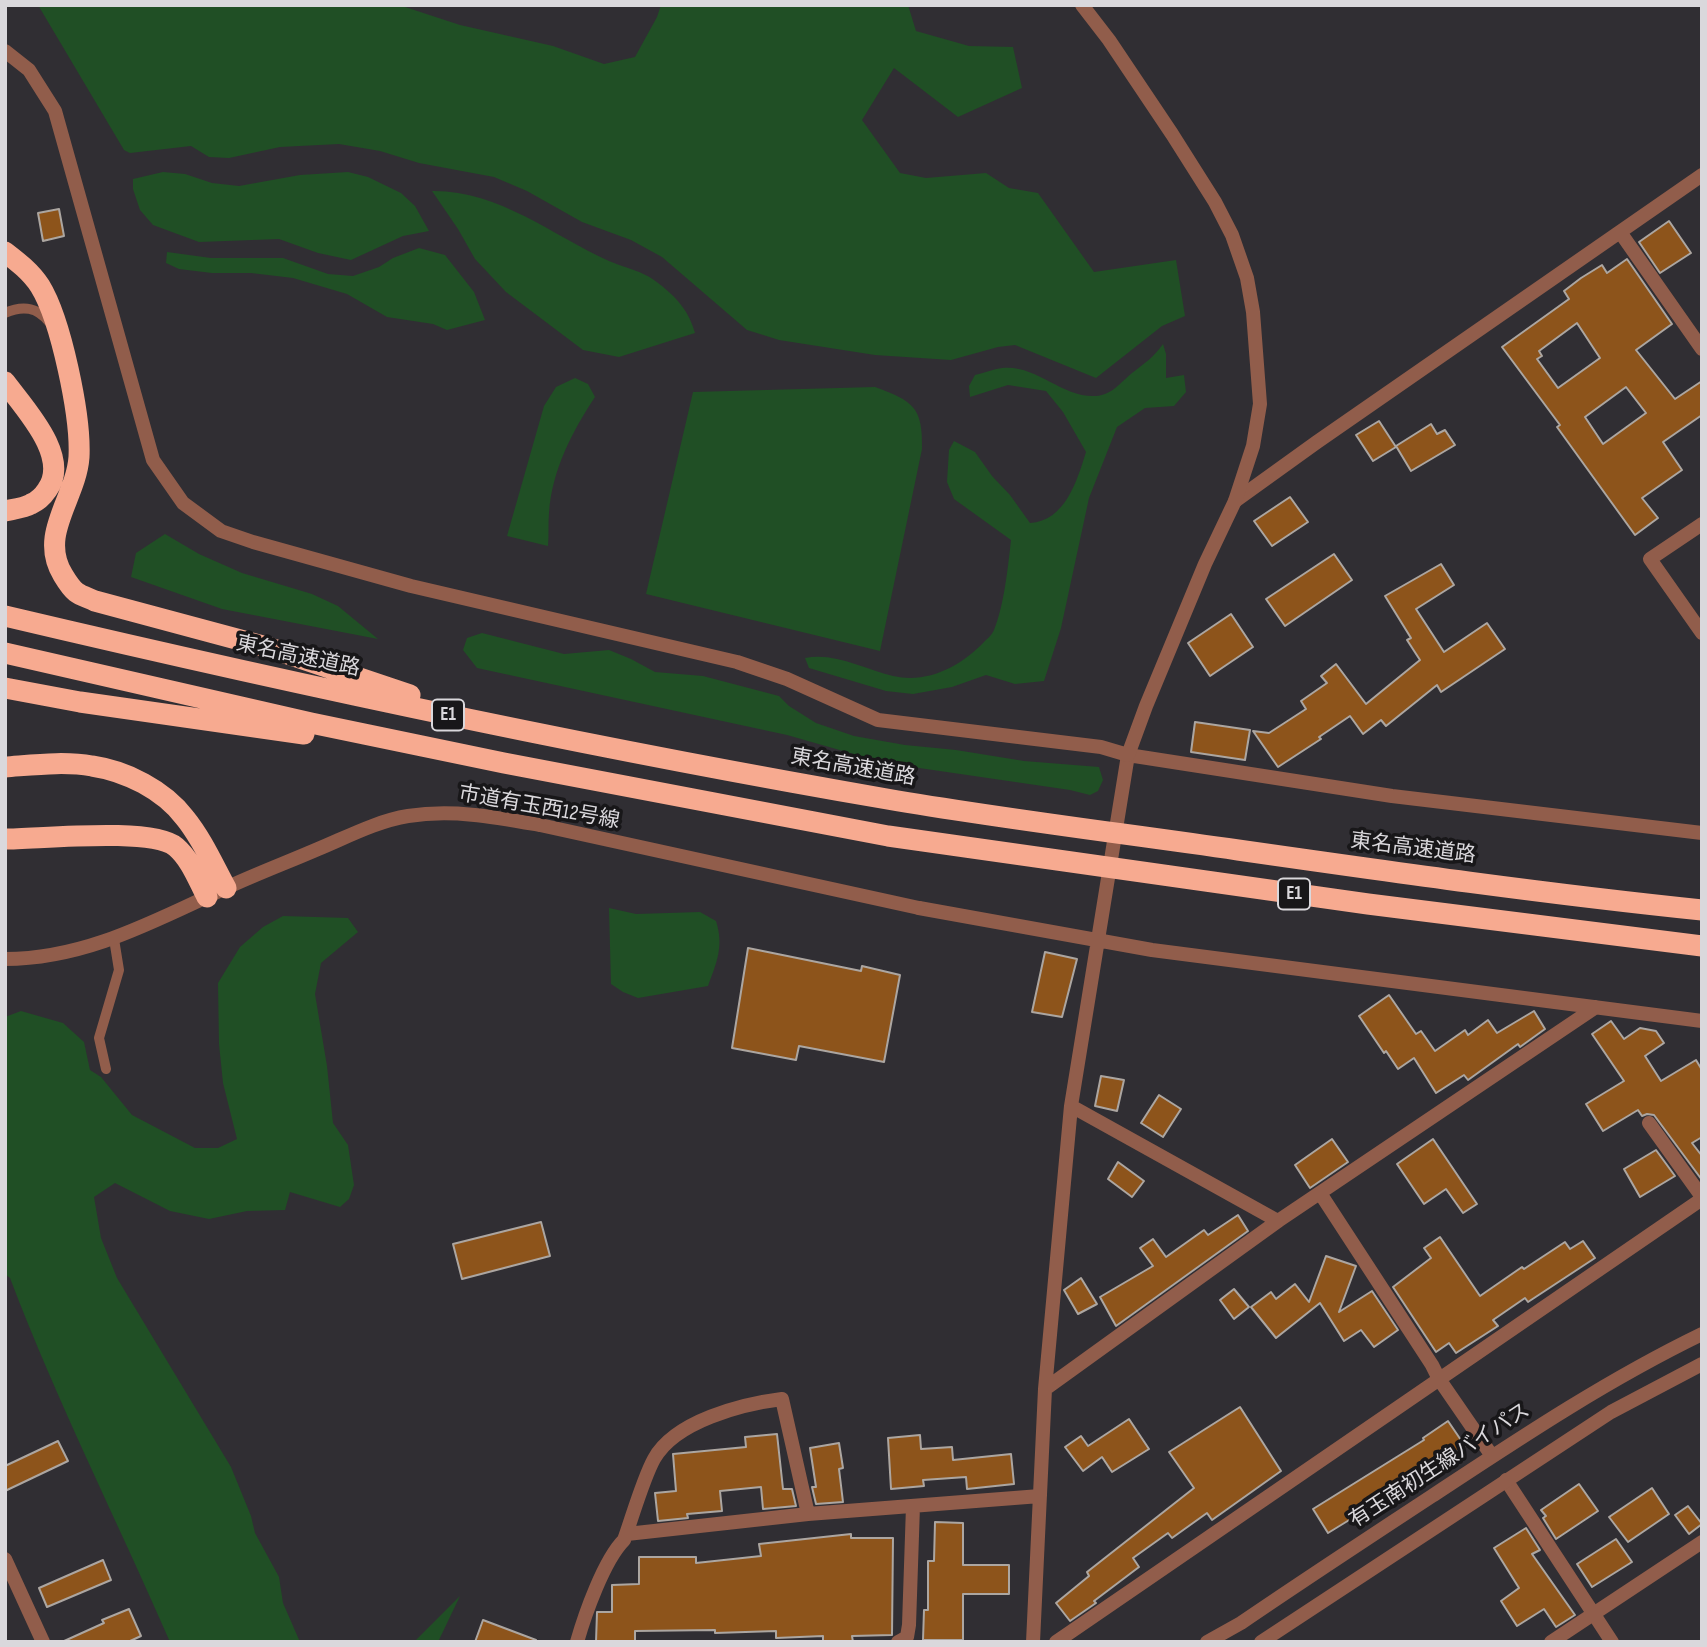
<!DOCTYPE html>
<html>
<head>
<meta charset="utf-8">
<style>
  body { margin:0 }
  #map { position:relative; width:1707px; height:1647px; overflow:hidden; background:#302e33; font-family:"Sofia Sans Condensed",sans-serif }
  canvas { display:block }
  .frame { position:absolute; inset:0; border:7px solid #dad8dc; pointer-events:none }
</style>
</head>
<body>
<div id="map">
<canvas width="1707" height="1647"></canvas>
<div class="frame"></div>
</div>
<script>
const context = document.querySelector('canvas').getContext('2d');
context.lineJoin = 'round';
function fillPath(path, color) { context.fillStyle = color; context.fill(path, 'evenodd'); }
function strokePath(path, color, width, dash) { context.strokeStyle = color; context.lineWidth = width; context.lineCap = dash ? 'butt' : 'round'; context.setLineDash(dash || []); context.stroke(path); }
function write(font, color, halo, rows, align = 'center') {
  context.font = font + ' "Sofia Sans Condensed","Noto Sans JP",sans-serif'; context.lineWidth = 7; context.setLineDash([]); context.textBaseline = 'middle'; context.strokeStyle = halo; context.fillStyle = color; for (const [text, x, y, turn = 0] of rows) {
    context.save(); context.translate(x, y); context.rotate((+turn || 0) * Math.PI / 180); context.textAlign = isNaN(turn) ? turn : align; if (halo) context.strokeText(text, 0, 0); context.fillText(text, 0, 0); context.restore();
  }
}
const green = new Path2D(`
  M 38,5 L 399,5 L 460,25 L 553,46 L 604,64 L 635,57 L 657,17 L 661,5 L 908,5 L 916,31 L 969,46 L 1013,47 L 1022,88 L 958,117 L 894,68 L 862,120 L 900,173 L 926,178 L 986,173 L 1009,188 L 1038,193 L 1094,272 L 1176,260 L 1185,316 L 1162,326 L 1096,378 L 1015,345 L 998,347 L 951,360 L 875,355 L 779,340 L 760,334 L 747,330 L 662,257 L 631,240 L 582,222 L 527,191 L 494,177 L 419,163 L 380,151 L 339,144 L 280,147 L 229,158 L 209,157 L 191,146 L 130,153 L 124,150 Z
  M 163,172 L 185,174 L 212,183 L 239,186 L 300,175 L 348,172 L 368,177 L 401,193 L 415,206 L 429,231 L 403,236 L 351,260 L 318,253 L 279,239 L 199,242 L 153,225 L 140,210 L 133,189 L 133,179 Z
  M 432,191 C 498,190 552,235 609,261 C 630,270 643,270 662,286 C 679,300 689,312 695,333 L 619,357 L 583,350 L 506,292 L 475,259 L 458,229 Z
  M 419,248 L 445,255 L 474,292 L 485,320 L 447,330 L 433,324 L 387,317 L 347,294 L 293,278 L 251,273 L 212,273 L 179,269 L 166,263 L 167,252 L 211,258 L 283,258 L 328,274 L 353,276 L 379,267 L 393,258 Z
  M 1163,344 L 1166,354 L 1166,378 L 1184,375 L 1186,392 L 1174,406 L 1145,408 L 1117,427 L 1089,498 L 1061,628 L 1044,681 L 1015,684 L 986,675 L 952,687 L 913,694 L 886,691 L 809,668 L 805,658 C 835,652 864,669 893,676 C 928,684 961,666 984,642 C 987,639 992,635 994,630 C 1004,606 1008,567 1011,540 L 954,499 L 947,482 L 949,450 L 954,441 L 975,452 L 992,476 L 1010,495 L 1030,523 C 1065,521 1077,481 1086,452 L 1063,412 L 1046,391 L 1008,385 L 970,397 L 969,386 L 975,375 C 984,373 993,369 1002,368 C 1036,364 1062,398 1096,396 C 1112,395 1121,382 1132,373 C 1145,363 1154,357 1163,344 Z
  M 575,378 L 588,384 L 595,397 C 572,432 552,470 549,513 C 548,524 549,535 548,546 L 507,536 L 544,406 L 556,387 Z
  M 875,387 C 913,401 923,407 922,449 L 880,651 L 646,594 L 693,392 Z
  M 165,534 L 199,554 L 242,573 L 312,594 L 338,606 L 378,639 L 222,609 L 131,577 L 136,553 Z
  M 482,633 L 564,654 L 609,650 L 631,659 L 655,672 L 703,676 L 779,696 L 789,706 L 816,723 L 854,736 L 905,745 L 956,750 L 1024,761 L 1099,767 L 1103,780 L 1098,791 L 1090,795 L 1070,790 L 885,763 L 787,735 L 477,668 L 463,650 L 467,638 Z
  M 609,908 L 636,914 L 700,912 L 716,921 C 724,946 717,962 708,986 L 638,998 L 623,992 L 611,984 Z
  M 283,916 L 348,918 L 358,932 L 321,963 L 315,994 L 327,1066 L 333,1123 L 348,1145 L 354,1185 L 349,1199 L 340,1207 L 290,1192 L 285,1210 L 247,1211 L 209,1219 L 170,1211 L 115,1183 L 94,1197 L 101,1238 L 117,1278 L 231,1467 L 251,1516 L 255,1533 L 279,1577 L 283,1603 L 300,1642 L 170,1642 C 117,1520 57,1402 10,1278 L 5,1274 L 5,1017 L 21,1011 L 63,1023 L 84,1042 L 90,1070 L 101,1077 L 132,1115 L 195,1148 L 218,1148 L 237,1139 L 223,1083 L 219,1044 L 218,983 L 240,947 L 263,927 Z
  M 460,1596 L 438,1642 L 414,1642 Z`);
const building = new Path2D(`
  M 59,209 L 64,236 L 43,241 L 38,213 Z
  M 1669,221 L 1691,253 L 1660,273 L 1639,242 Z
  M 1627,259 L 1672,324 L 1636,350 L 1675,399 L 1702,381 L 1702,415 L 1663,442 L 1682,470 L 1642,498 L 1658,518 L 1635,535 L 1557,427 L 1560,425 L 1502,347 L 1569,299 L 1564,291 L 1581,278 L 1602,265 L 1607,273 ZM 1577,323 L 1600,358 L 1558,388 L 1537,359 L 1542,356 L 1539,351 ZM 1626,387 L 1646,413 L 1603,444 L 1585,417 Z
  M 1379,421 L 1396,447 L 1373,461 L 1356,435 Z
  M 1431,424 L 1437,434 L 1445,430 L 1455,445 L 1411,471 L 1396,446 Z
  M 1290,497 L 1308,522 L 1272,546 L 1254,521 Z
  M 1334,554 L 1352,580 L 1285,626 L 1266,599 Z
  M 1441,564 L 1454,585 L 1416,609 L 1444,652 L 1487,623 L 1505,649 L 1441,692 L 1437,685 L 1386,726 L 1381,720 L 1363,734 L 1350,716 L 1319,737 L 1321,739 L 1278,767 L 1253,731 L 1269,733 L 1306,709 L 1301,701 L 1327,683 L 1321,676 L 1336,664 L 1366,704 L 1420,660 L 1407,640 L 1411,638 L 1385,596 Z
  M 1231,614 L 1253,647 L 1210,676 L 1188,643 Z
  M 1195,722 L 1250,730 L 1245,760 L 1191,752 Z
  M 748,948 L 861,971 L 862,966 L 900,975 L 884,1062 L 799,1046 L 796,1060 L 732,1048 Z
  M 1045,952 L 1077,959 L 1062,1017 L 1032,1012 Z
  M 1389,995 L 1416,1034 L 1421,1031 L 1435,1051 L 1465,1030 L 1468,1035 L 1488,1020 L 1497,1033 L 1534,1011 L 1545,1029 L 1520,1047 L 1518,1044 L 1468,1080 L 1464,1075 L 1436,1093 L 1414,1058 L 1398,1069 L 1386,1051 L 1384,1053 L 1359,1016 Z
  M 1611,1021 L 1624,1039 L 1640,1028 L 1656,1031 L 1664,1043 L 1645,1056 L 1661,1081 L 1696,1060 L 1702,1070 L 1702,1137 L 1692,1143 L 1702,1156 L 1702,1180 L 1654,1115 L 1647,1114 L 1642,1116 L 1638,1110 L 1603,1131 L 1586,1104 L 1624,1081 L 1592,1034 Z
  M 1101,1076 L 1124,1080 L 1117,1111 L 1095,1106 Z
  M 1159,1095 L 1181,1109 L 1163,1137 L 1141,1123 Z
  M 1332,1139 L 1348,1162 L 1310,1188 L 1295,1165 Z
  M 1433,1139 L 1477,1204 L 1463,1213 L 1446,1189 L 1424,1204 L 1397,1164 Z
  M 1656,1150 L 1675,1176 L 1640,1197 L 1624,1169 Z
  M 1118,1162 L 1144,1181 L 1132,1197 L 1108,1179 Z
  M 1238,1215 L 1248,1231 L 1116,1326 L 1100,1297 L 1153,1266 L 1140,1248 L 1153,1239 L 1166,1257 L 1204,1230 L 1208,1235 Z
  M 541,1222 L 550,1256 L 462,1279 L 453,1244 Z
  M 1440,1237 L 1480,1296 L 1522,1267 L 1524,1269 L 1565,1242 L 1570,1249 L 1583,1241 L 1595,1258 L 1528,1302 L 1525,1298 L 1493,1320 L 1498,1326 L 1456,1353 L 1449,1343 L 1436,1352 L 1393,1287 L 1431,1258 L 1424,1248 Z
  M 1326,1256 L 1356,1266 L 1339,1312 L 1372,1291 L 1398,1330 L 1374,1347 L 1361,1330 L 1344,1341 L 1320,1303 L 1276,1338 L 1251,1307 L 1271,1292 L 1276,1299 L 1295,1284 L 1309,1302 Z
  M 1081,1278 L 1097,1304 L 1078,1314 L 1064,1290 Z
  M 1234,1289 L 1249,1307 L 1234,1319 L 1220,1300 Z
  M 1240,1407 L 1281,1471 L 1212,1520 L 1207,1513 L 1172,1538 L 1168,1533 L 1133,1558 L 1139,1567 L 1094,1601 L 1096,1603 L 1070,1621 L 1056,1603 L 1089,1576 L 1087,1572 L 1194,1488 L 1169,1452 Z
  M 1129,1419 L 1149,1449 L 1112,1472 L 1102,1457 L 1083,1471 L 1065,1447 L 1081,1436 L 1088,1446 Z
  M 1448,1421 L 1465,1446 L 1358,1512 L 1359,1514 L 1328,1533 L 1313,1509 L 1424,1440 L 1423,1438 Z
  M 777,1434 L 783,1489 L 792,1489 L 796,1506 L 763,1509 L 761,1487 L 720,1491 L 722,1511 L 687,1514 L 688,1518 L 658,1521 L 655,1493 L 676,1491 L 673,1454 L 746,1447 L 745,1437 Z
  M 920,1435 L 921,1449 L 952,1447 L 953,1460 L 1011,1454 L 1014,1484 L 967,1489 L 966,1477 L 923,1480 L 924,1486 L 891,1489 L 888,1438 Z
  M 58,1441 L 68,1461 L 5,1491 L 5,1466 Z
  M 839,1443 L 843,1468 L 839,1469 L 843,1502 L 816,1504 L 812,1487 L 816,1487 L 810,1448 Z
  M 1579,1484 L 1598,1511 L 1556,1539 L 1543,1518 L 1546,1516 L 1541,1510 Z
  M 1652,1488 L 1669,1514 L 1628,1542 L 1609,1517 Z
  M 1688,1506 L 1702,1524 L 1689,1534 L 1675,1515 Z
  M 935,1522 L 963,1523 L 963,1565 L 1009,1565 L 1009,1594 L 963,1594 L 963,1640 L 923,1640 L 924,1610 L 928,1610 L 928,1561 L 934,1561 Z
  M 1526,1528 L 1540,1550 L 1532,1554 L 1575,1615 L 1556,1627 L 1544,1609 L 1517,1626 L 1501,1601 L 1519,1588 L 1494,1548 Z
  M 851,1534 L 851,1538 L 893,1538 L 892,1635 L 852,1636 L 853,1642 L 823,1642 L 823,1636 L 776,1638 L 776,1631 L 715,1633 L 715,1630 L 635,1631 L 635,1642 L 596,1642 L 597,1612 L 612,1612 L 612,1585 L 639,1584 L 639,1557 L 696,1557 L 696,1563 L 761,1556 L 759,1544 Z
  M 1616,1539 L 1632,1562 L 1592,1587 L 1577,1564 Z
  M 103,1560 L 111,1580 L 47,1607 L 39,1588 Z
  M 129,1609 L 141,1636 L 128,1642 L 62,1642 L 104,1623 L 102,1620 Z
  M 483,1620 L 536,1640 L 536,1642 L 475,1642 Z`);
const service = new Path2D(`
  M 5,313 C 23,305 37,307 49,322
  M 106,1069 L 99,1038 L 119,970 L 114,939`);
const minor = new Path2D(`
  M 1620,232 L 1702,349
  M 1235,501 L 1317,442 L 1702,175
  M 1702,524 L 1650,559 L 1702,633
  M 919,908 L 1152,950 L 1702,1021
  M 1071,1106 L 1278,1221
  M 1649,1123 L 1702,1197
  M 1320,1193 L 1432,1365 L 1439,1379 L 1492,1456
  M 1045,1389 L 1278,1221 L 1596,1007
  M 1506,1480 L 1612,1642
  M 627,1534 L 808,1514 L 1040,1496
  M 5,1559 L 43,1642
  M 577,1642 C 585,1614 604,1560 624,1540 C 632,1518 643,1479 654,1459 C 675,1421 742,1404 782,1399 L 808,1514
  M 898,1642 L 907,1637 L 909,1625 L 913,1506
  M 1033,1642 L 1045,1389 L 1071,1106 L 1128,755 L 1392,796 L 1702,833
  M 1056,1642 L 1702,1199
  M 1551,1642 L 1702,1542`);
const tertiary = new Path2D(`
  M 5,51 L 29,70 L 55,111 L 153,460 L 183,503 L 221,531 L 253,542 L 411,586 L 737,662 L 787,679 L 878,720 L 1101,747 L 1128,755 L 1146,706 L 1205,564 L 1235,501 L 1253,446 L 1260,404 L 1253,312 L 1247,278 L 1232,235 L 1215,202 L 1172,134 L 1109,40 L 1082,5
  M 5,959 C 86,959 154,921 226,888 C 256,874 288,862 318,849 C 347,837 377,821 408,816 C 453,809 495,817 540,825 L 919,908
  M 1207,1642 L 1241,1623 C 1304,1580 1368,1538 1432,1496 C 1520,1438 1607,1380 1702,1334
  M 1261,1642 L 1611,1412 L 1702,1364`);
const motorway = new Path2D(`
  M 5,252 C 18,262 31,272 40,286 C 61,320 81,416 79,457 C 76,499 38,534 63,575 C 66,580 71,588 76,592 C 81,596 89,598 95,601 L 270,648 L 410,695
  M 5,382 C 25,409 71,457 47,490 C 43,496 38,501 31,504 C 24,508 14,509 5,511
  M 5,616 C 297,685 591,748 887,799 C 1003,819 1121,833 1238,850 C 1392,872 1547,894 1702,910
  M 5,653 L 311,723 L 504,763 L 888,836 L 1368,904 L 1702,946
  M 5,688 L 80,702 L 304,734
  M 5,767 C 33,765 64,761 92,766 C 126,771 164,790 185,818 C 202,839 213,864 226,888
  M 5,839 C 40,839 152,827 176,847 C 191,860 198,880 207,897`);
const shields = [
  [448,715,32],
  [1294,894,32]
];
const shieldNames = [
  ["E1",448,715],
  ["E1",1294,894]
];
const streetNames = [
  ["東名高速道路",298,657,12],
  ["東名高速道路",853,768,10],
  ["市道有玉西12号線",539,808,10],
  ["東名高速道路",1413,849,7],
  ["有玉南初生線バイパス",1440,1466,-33]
];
fillPath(green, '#204f25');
fillPath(building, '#8d541b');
strokePath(building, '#aca6a1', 2);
strokePath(service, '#915d4b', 10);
strokePath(minor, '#915d4b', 14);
strokePath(tertiary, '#915d4b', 14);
strokePath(motorway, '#f7aa90', 21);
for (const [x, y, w] of shields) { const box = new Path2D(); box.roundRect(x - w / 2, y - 15.5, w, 31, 5); context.fillStyle = '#181719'; context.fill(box); strokePath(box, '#dad8dc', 2); }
write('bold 19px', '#dad8dc', null, shieldNames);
write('21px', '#dad8dc', '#181719', streetNames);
</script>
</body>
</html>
